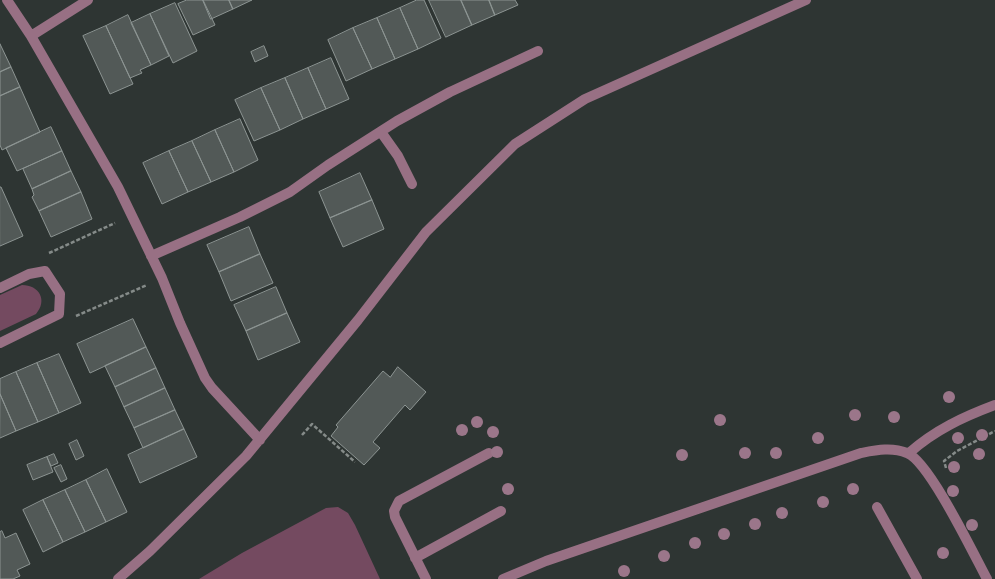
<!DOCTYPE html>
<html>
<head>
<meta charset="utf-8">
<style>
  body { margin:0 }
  canvas { display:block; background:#2e3533 }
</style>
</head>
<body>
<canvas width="995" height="579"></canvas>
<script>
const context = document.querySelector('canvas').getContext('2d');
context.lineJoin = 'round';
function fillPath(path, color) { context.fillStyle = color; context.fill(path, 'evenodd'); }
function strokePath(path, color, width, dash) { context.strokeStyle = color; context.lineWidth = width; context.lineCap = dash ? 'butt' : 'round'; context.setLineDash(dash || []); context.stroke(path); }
const green = new Path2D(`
  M 22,285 C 39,285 48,300 36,314 L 0,331 L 0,295 Z
  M 338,507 L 348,513 L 355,525 L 380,579 L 199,579 L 242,553 L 326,508 Z`);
const building = new Path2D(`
  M 187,0 L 203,0 L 215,25 L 193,35 L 178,4 Z
  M 203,0 L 229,0 L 233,9 L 211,19 Z
  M 229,0 L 252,0 L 233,9 Z
  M 417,0 L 424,0 L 441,38 L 418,49 L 400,8 Z
  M 429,0 L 461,0 L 472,25 L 446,37 Z
  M 461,0 L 489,0 L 495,15 L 472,25 Z
  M 489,0 L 515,0 L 518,5 L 495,15 Z
  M 175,3 L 197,51 L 173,63 L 150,14 Z
  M 400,8 L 418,49 L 395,59 L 377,18 Z
  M 150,14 L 169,56 L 151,65 L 131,23 Z
  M 128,15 L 151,65 L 140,70 L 142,73 L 130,78 L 106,26 Z
  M 377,18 L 395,59 L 372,69 L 353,28 Z
  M 106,26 L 133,84 L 110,94 L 83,36 Z
  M 353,28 L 372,69 L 346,81 L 328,40 Z
  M 0,44 L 11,67 L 0,72 Z
  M 264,46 L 268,56 L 255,62 L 251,52 Z
  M 331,58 L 349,99 L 326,109 L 308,68 Z
  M 11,67 L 20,87 L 0,96 L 0,72 Z
  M 308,68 L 326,109 L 303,119 L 285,78 Z
  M 285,78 L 303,119 L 280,130 L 261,88 Z
  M 20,87 L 40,132 L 2,150 L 0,145 L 0,96 Z
  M 261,88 L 280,130 L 254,141 L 235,100 Z
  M 240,119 L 258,160 L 234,172 L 215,130 Z
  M 51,127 L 62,151 L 17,171 L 6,148 Z
  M 215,130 L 234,172 L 211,182 L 192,141 Z
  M 192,141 L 211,182 L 188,192 L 169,151 Z
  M 62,151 L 71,171 L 32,189 L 23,169 Z
  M 169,151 L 188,192 L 162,204 L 143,163 Z
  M 71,171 L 81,192 L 39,211 L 32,197 L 34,195 L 32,189 Z
  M 360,173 L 372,200 L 330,218 L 319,192 Z
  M 0,187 L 1,187 L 23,236 L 0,246 Z
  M 81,192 L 92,219 L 51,237 L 39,211 Z
  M 372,200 L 384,229 L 343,247 L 330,218 Z
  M 249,227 L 260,254 L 219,272 L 207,245 Z
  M 260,254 L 273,283 L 231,301 L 219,272 Z
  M 276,287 L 287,313 L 246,331 L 234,305 Z
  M 287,313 L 300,342 L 258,360 L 246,331 Z
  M 133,319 L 146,347 L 90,373 L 77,344 Z
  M 146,347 L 156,368 L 115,387 L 105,366 Z
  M 59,354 L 81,403 L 59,413 L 37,363 Z
  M 37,363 L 59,413 L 38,422 L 16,372 Z
  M 398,367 L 426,392 L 410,410 L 405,405 L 373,442 L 380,448 L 364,465 L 331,436 L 338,427 L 336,425 L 383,371 L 390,377 Z
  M 156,368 L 165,388 L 124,407 L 115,387 Z
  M 16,372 L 38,422 L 16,431 L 0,394 L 0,379 Z
  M 165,388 L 175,410 L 134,428 L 124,407 Z
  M 0,394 L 16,431 L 0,438 Z
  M 175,410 L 184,429 L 143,448 L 134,428 Z
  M 184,429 L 197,457 L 140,483 L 128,455 Z
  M 77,440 L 84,456 L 76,460 L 69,444 Z
  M 54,454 L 58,463 L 51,466 L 47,457 Z
  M 47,457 L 53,472 L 33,480 L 27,465 Z
  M 61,465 L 67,479 L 61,482 L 54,468 Z
  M 107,469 L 127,512 L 106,522 L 86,480 Z
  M 86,480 L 106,522 L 85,532 L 65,490 Z
  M 65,490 L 85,532 L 63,542 L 43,500 Z
  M 43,500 L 63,542 L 43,552 L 23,510 Z
  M 2,531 L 5,538 L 16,533 L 30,564 L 17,570 L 20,576 L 13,579 L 0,579 L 0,532 Z`);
const path = new Path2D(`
  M 49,253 L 115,223
  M 76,316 L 147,285
  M 302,435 L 312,424 L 355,462
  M 946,468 L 944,461 L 957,451 L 995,431`);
const minor = new Path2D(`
  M 7,0 L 31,36 L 118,187 L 162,278 L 180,323 L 205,378 L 212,388 L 260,440
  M 31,36 L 88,0
  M 381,132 L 398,156 L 412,184
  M 151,256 L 240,217 L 290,192 L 328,165 L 397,121 L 450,92 L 538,51
  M 0,288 L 29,274 L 45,271 L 60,294 L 59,314 L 0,343
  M 909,453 C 935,430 963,417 995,405
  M 877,507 L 917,579
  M 415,558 L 501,511
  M 118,579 L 150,551 L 246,456 L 358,320 L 426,232 L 515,144 L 585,99 L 806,0
  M 426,579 L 395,517 L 394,511 L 399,501 L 489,453
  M 503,579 L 546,561 L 861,453 C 877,450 892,447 907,453 C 929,461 974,555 987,579`);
const trees = [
  [949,397],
  [855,415],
  [894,417],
  [720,420],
  [477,422],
  [462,430],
  [493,432],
  [982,435],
  [818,438],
  [958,438],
  [497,452],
  [745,453],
  [776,453],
  [979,454],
  [682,455],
  [954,467],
  [508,489],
  [853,489],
  [953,491],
  [823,502],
  [782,513],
  [755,524],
  [972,525],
  [724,534],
  [695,543],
  [943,553],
  [664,556],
  [624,571]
];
fillPath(green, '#744a60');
fillPath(building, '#525957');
strokePath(building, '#8c9492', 1);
strokePath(path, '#858b89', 2.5, [4, 2]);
strokePath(minor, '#987084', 10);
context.fillStyle = '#9b768a';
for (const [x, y] of trees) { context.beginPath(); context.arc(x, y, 6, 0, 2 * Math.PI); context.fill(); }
</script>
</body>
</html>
